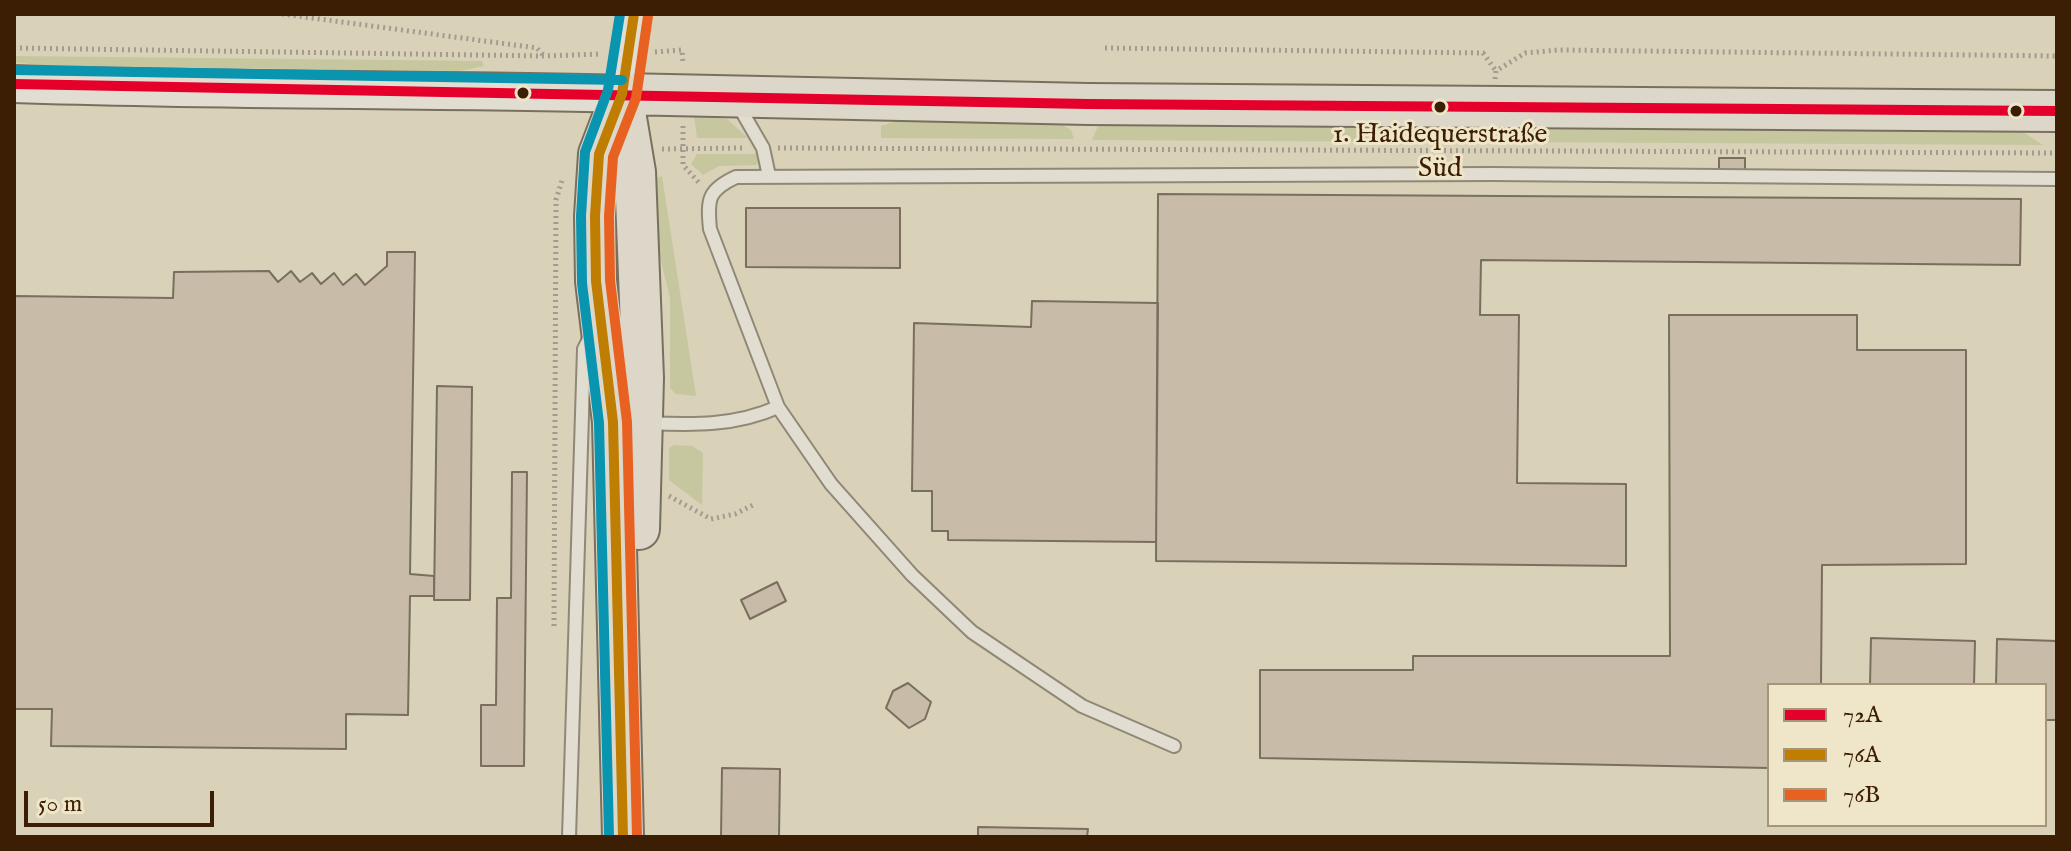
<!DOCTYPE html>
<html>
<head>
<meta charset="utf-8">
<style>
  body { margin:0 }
  #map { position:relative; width:2071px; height:851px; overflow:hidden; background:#d9d1b8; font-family:"IM FELL English",serif }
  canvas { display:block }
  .frame { position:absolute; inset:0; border:16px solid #3c1e04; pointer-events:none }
  .legend { position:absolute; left:1767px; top:683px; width:280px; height:144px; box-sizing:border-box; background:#efe5c8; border:2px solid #a7957a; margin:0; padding:10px 14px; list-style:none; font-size:24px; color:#3c1e04 }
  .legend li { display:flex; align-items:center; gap:16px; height:40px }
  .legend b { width:40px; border:2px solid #a7957a }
  .scale { position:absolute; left:24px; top:791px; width:190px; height:36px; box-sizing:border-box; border:4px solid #3c1e04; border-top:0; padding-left:10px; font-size:24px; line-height:28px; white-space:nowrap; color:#3c1e04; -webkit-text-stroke:6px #efe5c8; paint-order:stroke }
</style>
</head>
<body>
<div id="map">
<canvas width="2071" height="851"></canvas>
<div class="frame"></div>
<ul class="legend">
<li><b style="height:10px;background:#e4002b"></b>72A</li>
<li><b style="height:10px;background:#bf7d01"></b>76A</li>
<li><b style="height:10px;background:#e96120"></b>76B</li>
</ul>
<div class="scale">50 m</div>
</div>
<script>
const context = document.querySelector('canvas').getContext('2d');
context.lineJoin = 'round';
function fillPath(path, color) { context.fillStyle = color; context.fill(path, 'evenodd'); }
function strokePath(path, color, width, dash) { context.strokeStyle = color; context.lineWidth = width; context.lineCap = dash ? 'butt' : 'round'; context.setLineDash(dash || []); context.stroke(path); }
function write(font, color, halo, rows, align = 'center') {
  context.font = font + ' "IM FELL English",serif'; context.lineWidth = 6; context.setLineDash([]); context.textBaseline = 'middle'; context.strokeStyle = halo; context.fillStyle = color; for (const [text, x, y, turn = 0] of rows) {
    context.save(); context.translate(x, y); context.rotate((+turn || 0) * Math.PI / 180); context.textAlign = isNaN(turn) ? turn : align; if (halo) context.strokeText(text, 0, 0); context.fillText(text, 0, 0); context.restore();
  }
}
const green = new Path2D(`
  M 14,56 L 482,61 L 484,66 L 459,71 L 47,66 L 14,62 Z
  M 694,116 L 727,119 L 748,138 L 697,138 Z
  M 896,121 L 1057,122 L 1071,130 L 1074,139 L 881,138 L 881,126 Z
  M 1109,122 L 1417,126 L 1418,136 L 1440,136 L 1440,142 L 1092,140 L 1098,126 Z
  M 1525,127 L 2023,132 L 2043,145 L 1504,142 L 1513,130 Z
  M 697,154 L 758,154 L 761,158 L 756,165 L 719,166 L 703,175 L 691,164 Z
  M 662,176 L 696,396 L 676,394 L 670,388 L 670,298 L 655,236 L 656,178 Z
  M 674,445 L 692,446 L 703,453 L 702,505 L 669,480 L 669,448 Z`);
const building = new Path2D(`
  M 1719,158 L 1745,158 L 1745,170 L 1719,170 Z
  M 1158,194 L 2021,199 L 2020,265 L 1481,260 L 1480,315 L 1519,315 L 1517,483 L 1626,484 L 1626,566 L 1156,561 Z
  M 746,208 L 900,208 L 900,268 L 746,267 Z
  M 387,252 L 415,252 L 410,574 L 434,576 L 434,596 L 410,596 L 408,715 L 346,714 L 346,749 L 51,746 L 52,709 L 14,709 L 14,296 L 173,298 L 174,272 L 269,271 L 278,282 L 291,271 L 300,282 L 312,273 L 321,284 L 334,273 L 343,285 L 356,274 L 365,285 L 387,266 Z
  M 1032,301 L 1158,303 L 1156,542 L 948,540 L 948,531 L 932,531 L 932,491 L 912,491 L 914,323 L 1031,327 Z
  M 1669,315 L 1857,315 L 1857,350 L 1966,350 L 1966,564 L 1822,565 L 1821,685 L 1769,685 L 1769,768 L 1260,758 L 1260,670 L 1413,670 L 1413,656 L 1670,656 Z
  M 437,386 L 472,387 L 470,600 L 434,600 Z
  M 512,472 L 527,472 L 524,766 L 481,766 L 481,705 L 496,705 L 497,598 L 511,598 Z
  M 777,582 L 786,601 L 750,619 L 741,600 Z
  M 1871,638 L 1975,641 L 1974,685 L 1870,685 Z
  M 1997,639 L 2057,641 L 2057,720 L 2045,720 L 2045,685 L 1996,685 Z
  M 908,683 L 931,702 L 925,719 L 909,728 L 886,708 L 893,691 Z
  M 722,768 L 780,769 L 779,837 L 721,837 Z
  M 978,827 L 1088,829 L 1087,837 L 978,837 Z`);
const path = new Path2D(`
  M 282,14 L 537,48 L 543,55
  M 14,48 L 544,56 L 601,54
  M 1105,48 L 1483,53 L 1496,71
  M 655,52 L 682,50 L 683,64
  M 1495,79 L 1496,71 L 1525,53 L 1558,50 L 2057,56
  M 683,126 L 683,165 L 701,185
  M 778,148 L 2057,153
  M 662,149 L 744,148
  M 669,496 L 711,519 L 735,514 L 755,504
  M 554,626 L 556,200 L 563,177`);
const service = new Path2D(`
  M 737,103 L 763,148 L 769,176
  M 778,407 L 710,229 C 707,199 708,190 736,177 L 1493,174 L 2057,179
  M 648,423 C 693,425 736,426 778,407 L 831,484 L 912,575 L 972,632 L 1082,706 L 1174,746
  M 569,837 L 584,349 L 591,335`);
const tertiary = new Path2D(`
  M 622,94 L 634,14`);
const secondary = new Path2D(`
  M 14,84 C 217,91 419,89 622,94`);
const primary = new Path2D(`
  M 622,94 L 1088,104 L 2057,111
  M 622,94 L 599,154 L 595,216 L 596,281 L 613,422 L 623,837
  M 622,94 L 635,172 L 643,378 L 639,529`);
const bus1 = new Path2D(`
  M 14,84 L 1088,104 L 2057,111`);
const bus2 = new Path2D(`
  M 623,837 L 613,422 L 596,281 L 595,216 L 599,154 L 622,94 L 634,14`);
const bus3 = new Path2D(`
  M 637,837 L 627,422 L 610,280 L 609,216 L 613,157 L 636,98 L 648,16`);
const bus4 = new Path2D(`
  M 14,70 L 622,80
  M 609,837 L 599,423 L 582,283 L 581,216 L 585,152 L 608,90 L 620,14`);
const markers = [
  [523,93,7,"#3c1e04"],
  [1440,107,7,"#3c1e04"],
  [2016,111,7,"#3c1e04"]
];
const busNames = [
  ["1. Haidequerstraße",1440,136],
  ["Süd",1440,170]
];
fillPath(green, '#c6c79e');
fillPath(building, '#c8bba7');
strokePath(building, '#796f5f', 2);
strokePath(service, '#908776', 16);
strokePath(tertiary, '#908776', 36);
strokePath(secondary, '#796f5f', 40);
strokePath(primary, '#796f5f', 44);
strokePath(path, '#a29b90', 5, [2, 4]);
strokePath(service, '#e1ddd1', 12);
strokePath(tertiary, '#e1ddd1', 32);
strokePath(secondary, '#e1ddd1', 36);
strokePath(primary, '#dcd7c8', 40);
strokePath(bus1, '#e4002b', 10);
strokePath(bus2, '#bf7d01', 10);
strokePath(bus3, '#e96120', 10);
strokePath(bus4, '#0994b0', 10);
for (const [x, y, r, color] of markers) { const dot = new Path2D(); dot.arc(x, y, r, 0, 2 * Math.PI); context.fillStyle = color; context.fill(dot); strokePath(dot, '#efe5c8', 3); }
write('28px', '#3c1e04', '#efe5c8', busNames);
</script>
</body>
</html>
